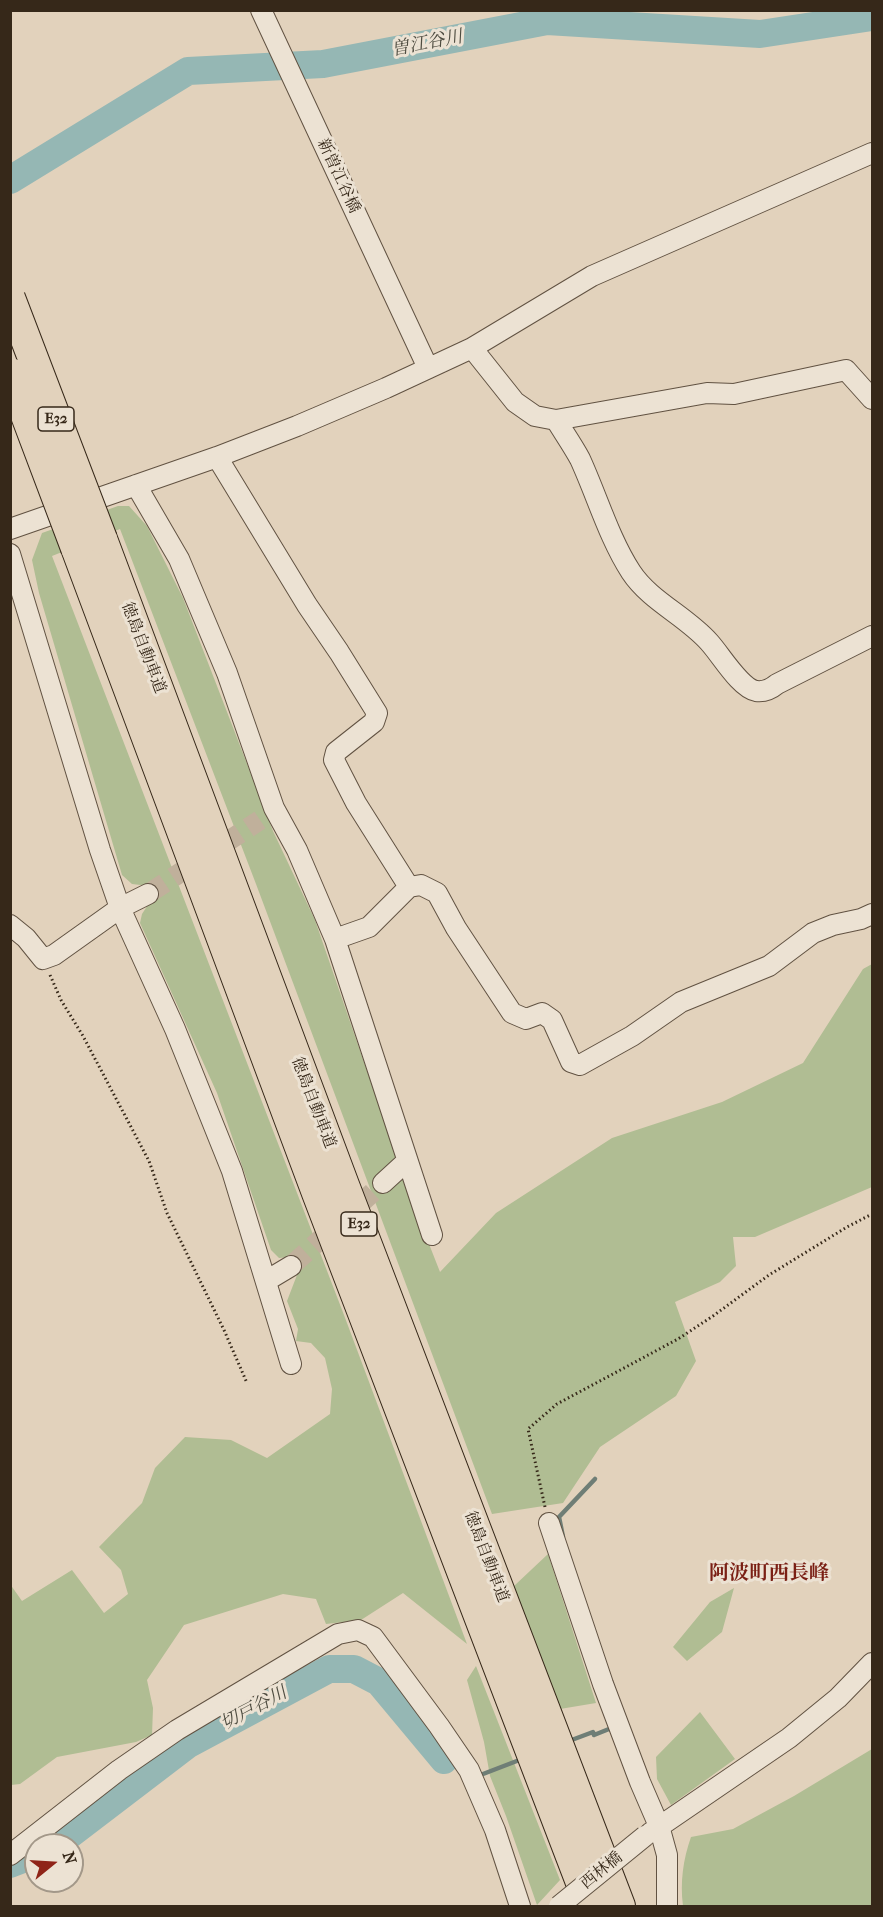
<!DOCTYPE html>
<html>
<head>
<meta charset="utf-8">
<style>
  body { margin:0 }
  #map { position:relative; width:883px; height:1917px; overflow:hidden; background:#e2d2bc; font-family:"IM FELL French Canon",serif }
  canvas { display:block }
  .frame { position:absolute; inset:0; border:12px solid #362819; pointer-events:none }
  .north { position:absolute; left:24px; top:1833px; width:60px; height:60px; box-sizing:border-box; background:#ece2d3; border:2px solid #a39889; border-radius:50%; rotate:72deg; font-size:16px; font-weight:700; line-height:24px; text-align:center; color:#362819 }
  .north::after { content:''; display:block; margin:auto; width:21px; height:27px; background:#8f2418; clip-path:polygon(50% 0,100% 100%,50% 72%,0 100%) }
</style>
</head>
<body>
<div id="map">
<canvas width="883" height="1917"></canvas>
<div class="frame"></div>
<div class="north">N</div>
</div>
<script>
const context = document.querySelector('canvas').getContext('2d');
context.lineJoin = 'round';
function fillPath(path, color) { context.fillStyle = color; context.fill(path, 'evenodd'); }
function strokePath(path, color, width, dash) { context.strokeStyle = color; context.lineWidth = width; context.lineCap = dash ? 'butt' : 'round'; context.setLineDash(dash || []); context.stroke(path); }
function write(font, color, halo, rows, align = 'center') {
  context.font = font + ' "IM FELL French Canon","Noto Serif JP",serif'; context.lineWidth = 6; context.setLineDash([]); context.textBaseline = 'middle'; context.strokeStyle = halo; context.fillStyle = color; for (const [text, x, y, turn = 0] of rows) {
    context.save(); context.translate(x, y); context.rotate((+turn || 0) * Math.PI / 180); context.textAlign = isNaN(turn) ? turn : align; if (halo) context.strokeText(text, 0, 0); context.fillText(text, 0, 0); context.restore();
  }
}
const green = new Path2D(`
  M 118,506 L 129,506 L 147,526 L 183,598 L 273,831 L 315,920 L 409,1193 L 440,1272 L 496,1213 L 612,1138 L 722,1102 L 803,1063 L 863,969 L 872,964 L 872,1187 L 755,1237 L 733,1237 L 736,1266 L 720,1282 L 675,1302 L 696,1361 L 676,1396 L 600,1447 L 563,1503 L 492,1514 L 256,884 L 120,529 L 52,556 L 344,1315 L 467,1644 L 403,1593 L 361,1620 L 326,1624 L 316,1599 L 283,1594 L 184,1625 L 147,1680 L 153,1708 L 152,1735 L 136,1742 L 57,1757 L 20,1784 L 11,1785 L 10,1584 L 22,1601 L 72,1570 L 104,1613 L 128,1594 L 121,1570 L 99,1547 L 142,1503 L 155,1468 L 185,1437 L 231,1440 L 267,1458 L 330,1414 L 332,1389 L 325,1358 L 311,1343 L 296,1341 L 298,1329 L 287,1301 L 297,1275 L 290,1257 L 279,1258 L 271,1250 L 217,1093 L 140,923 L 142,914 L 153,897 L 149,886 L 132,884 L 122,875 L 39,593 L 32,560 L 42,533 Z
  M 548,1554 L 596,1703 L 560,1709 L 514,1586 Z
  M 734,1588 L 722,1632 L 687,1661 L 673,1647 L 710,1602 Z
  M 476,1666 L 560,1880 L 537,1905 L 506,1816 L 490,1776 L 484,1742 L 467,1680 Z
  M 700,1712 L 735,1759 L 671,1805 L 657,1779 L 656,1757 Z
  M 872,1749 L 872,1906 L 683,1906 C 680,1882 683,1860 691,1837 L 733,1829 L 794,1796 Z`);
const stream = new Path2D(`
  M 563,1537 L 559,1517 L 595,1479
  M 569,1741 L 593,1732 L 594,1735 L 609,1729
  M 483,1774 L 522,1759`);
const river = new Path2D(`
  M 10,180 L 188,71 L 323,64 L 547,21 L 760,34 L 872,17
  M 56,1845 L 187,1745 L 329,1669 L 354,1669 L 379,1682 L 444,1760
  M 10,1864 L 36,1854`);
const minorTunnel = new Path2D(`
  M 148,894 L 260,820
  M 291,1266 L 383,1183`);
const path = new Path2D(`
  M 50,975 L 61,1000 L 83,1036 L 149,1161 L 167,1213 L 224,1330 L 247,1383
  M 545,1507 L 528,1429 L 557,1404 L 678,1339 L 713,1316 L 769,1275 L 847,1227 L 872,1214`);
const minor = new Path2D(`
  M 261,10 L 428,368
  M 472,348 L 515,402 L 535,416 L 556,420 L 707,393 L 734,394 L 846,370 L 872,399
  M 556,420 C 564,433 573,446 580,459 C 597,496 609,538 631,572 C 650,601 686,616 709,642 C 721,655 740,688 756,691 C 763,692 771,689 777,684 L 872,636
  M 217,457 L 307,605 L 339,652 L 377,713 L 374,722 L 336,752 L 334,760 L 356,803 L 409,887 L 369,927 L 335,939
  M 136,485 L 179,559 L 227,673 L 274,808 L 297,850 L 335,939 L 432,1235
  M 10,529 L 217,457 L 297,426 L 386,388 L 472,348 L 592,276 L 872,153
  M 10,554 L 100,850 L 120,908 L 175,1029 L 232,1171 L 291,1364
  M 409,887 L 421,885 L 437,893 L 456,928 L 512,1013 L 526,1019 L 542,1013 L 552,1020 L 571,1062 L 580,1065 L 632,1036 L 681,1002 L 769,966 L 813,933 L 833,925 L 861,919 L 872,914
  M 10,925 L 26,938 L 43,959 L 54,955 L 120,908 L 148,894
  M 383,1183 L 407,1161
  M 266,1281 L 291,1266
  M 549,1523 L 603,1684 L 640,1782 L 659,1826 L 667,1855 L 667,1906
  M 650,1833 L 789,1738 L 838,1698 L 872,1663
  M 10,1855 L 119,1770 L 177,1730 L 338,1634 L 358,1630 L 373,1637 L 439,1726 L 469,1770 L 495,1830 L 520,1906`);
const highway = new Path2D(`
  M 102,539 L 344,1185 L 620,1906
  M 76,548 L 317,1193 L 590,1906`);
const minorBridge = new Path2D(`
  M 559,1906 L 645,1836`);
const highwayBridge = new Path2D(`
  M 10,298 L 102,539
  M 10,373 L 76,548`);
const shields = [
  [56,419,36],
  [359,1224,36]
];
const shieldNames = [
  ["E32",56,419],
  ["E32",359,1224]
];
const streetNames = [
  ["新曽江谷橋",338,176,65],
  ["徳島自動車道",143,648,69],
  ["徳島自動車道",313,1103,69],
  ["徳島自動車道",486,1557,69],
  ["西林橋",602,1871,-39]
];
const waterNames = [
  ["曽江谷川",427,44,-11],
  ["切戸谷川",254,1709,-28]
];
const quarterNames = [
  ["阿波町西長峰",769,1574]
];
fillPath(green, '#b0bd93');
strokePath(stream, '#6f7e76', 4.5);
strokePath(river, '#95b7b4', 28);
strokePath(minorTunnel, '#c0b09b', 20, [20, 10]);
strokePath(minor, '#615242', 22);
strokePath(highway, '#362819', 32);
strokePath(path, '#362819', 3, [1.5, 3]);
strokePath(minor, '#ece2d3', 20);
strokePath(highway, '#e2d2bc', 30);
strokePath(minorBridge, '#615242', 22, []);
strokePath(highwayBridge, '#362819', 32, []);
strokePath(minorBridge, '#ece2d3', 20);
strokePath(highwayBridge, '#e2d2bc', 30);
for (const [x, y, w] of shields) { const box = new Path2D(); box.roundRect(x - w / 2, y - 12, w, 24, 4.5); context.fillStyle = '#ece2d3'; context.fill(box); strokePath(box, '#362819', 1.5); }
write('bold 15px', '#362819', null, shieldNames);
write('16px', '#362819', '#ece2d3', streetNames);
write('italic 18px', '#4e4c40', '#ece2d3', waterNames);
write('bold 20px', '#7a1f14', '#ece2d3', quarterNames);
</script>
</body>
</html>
